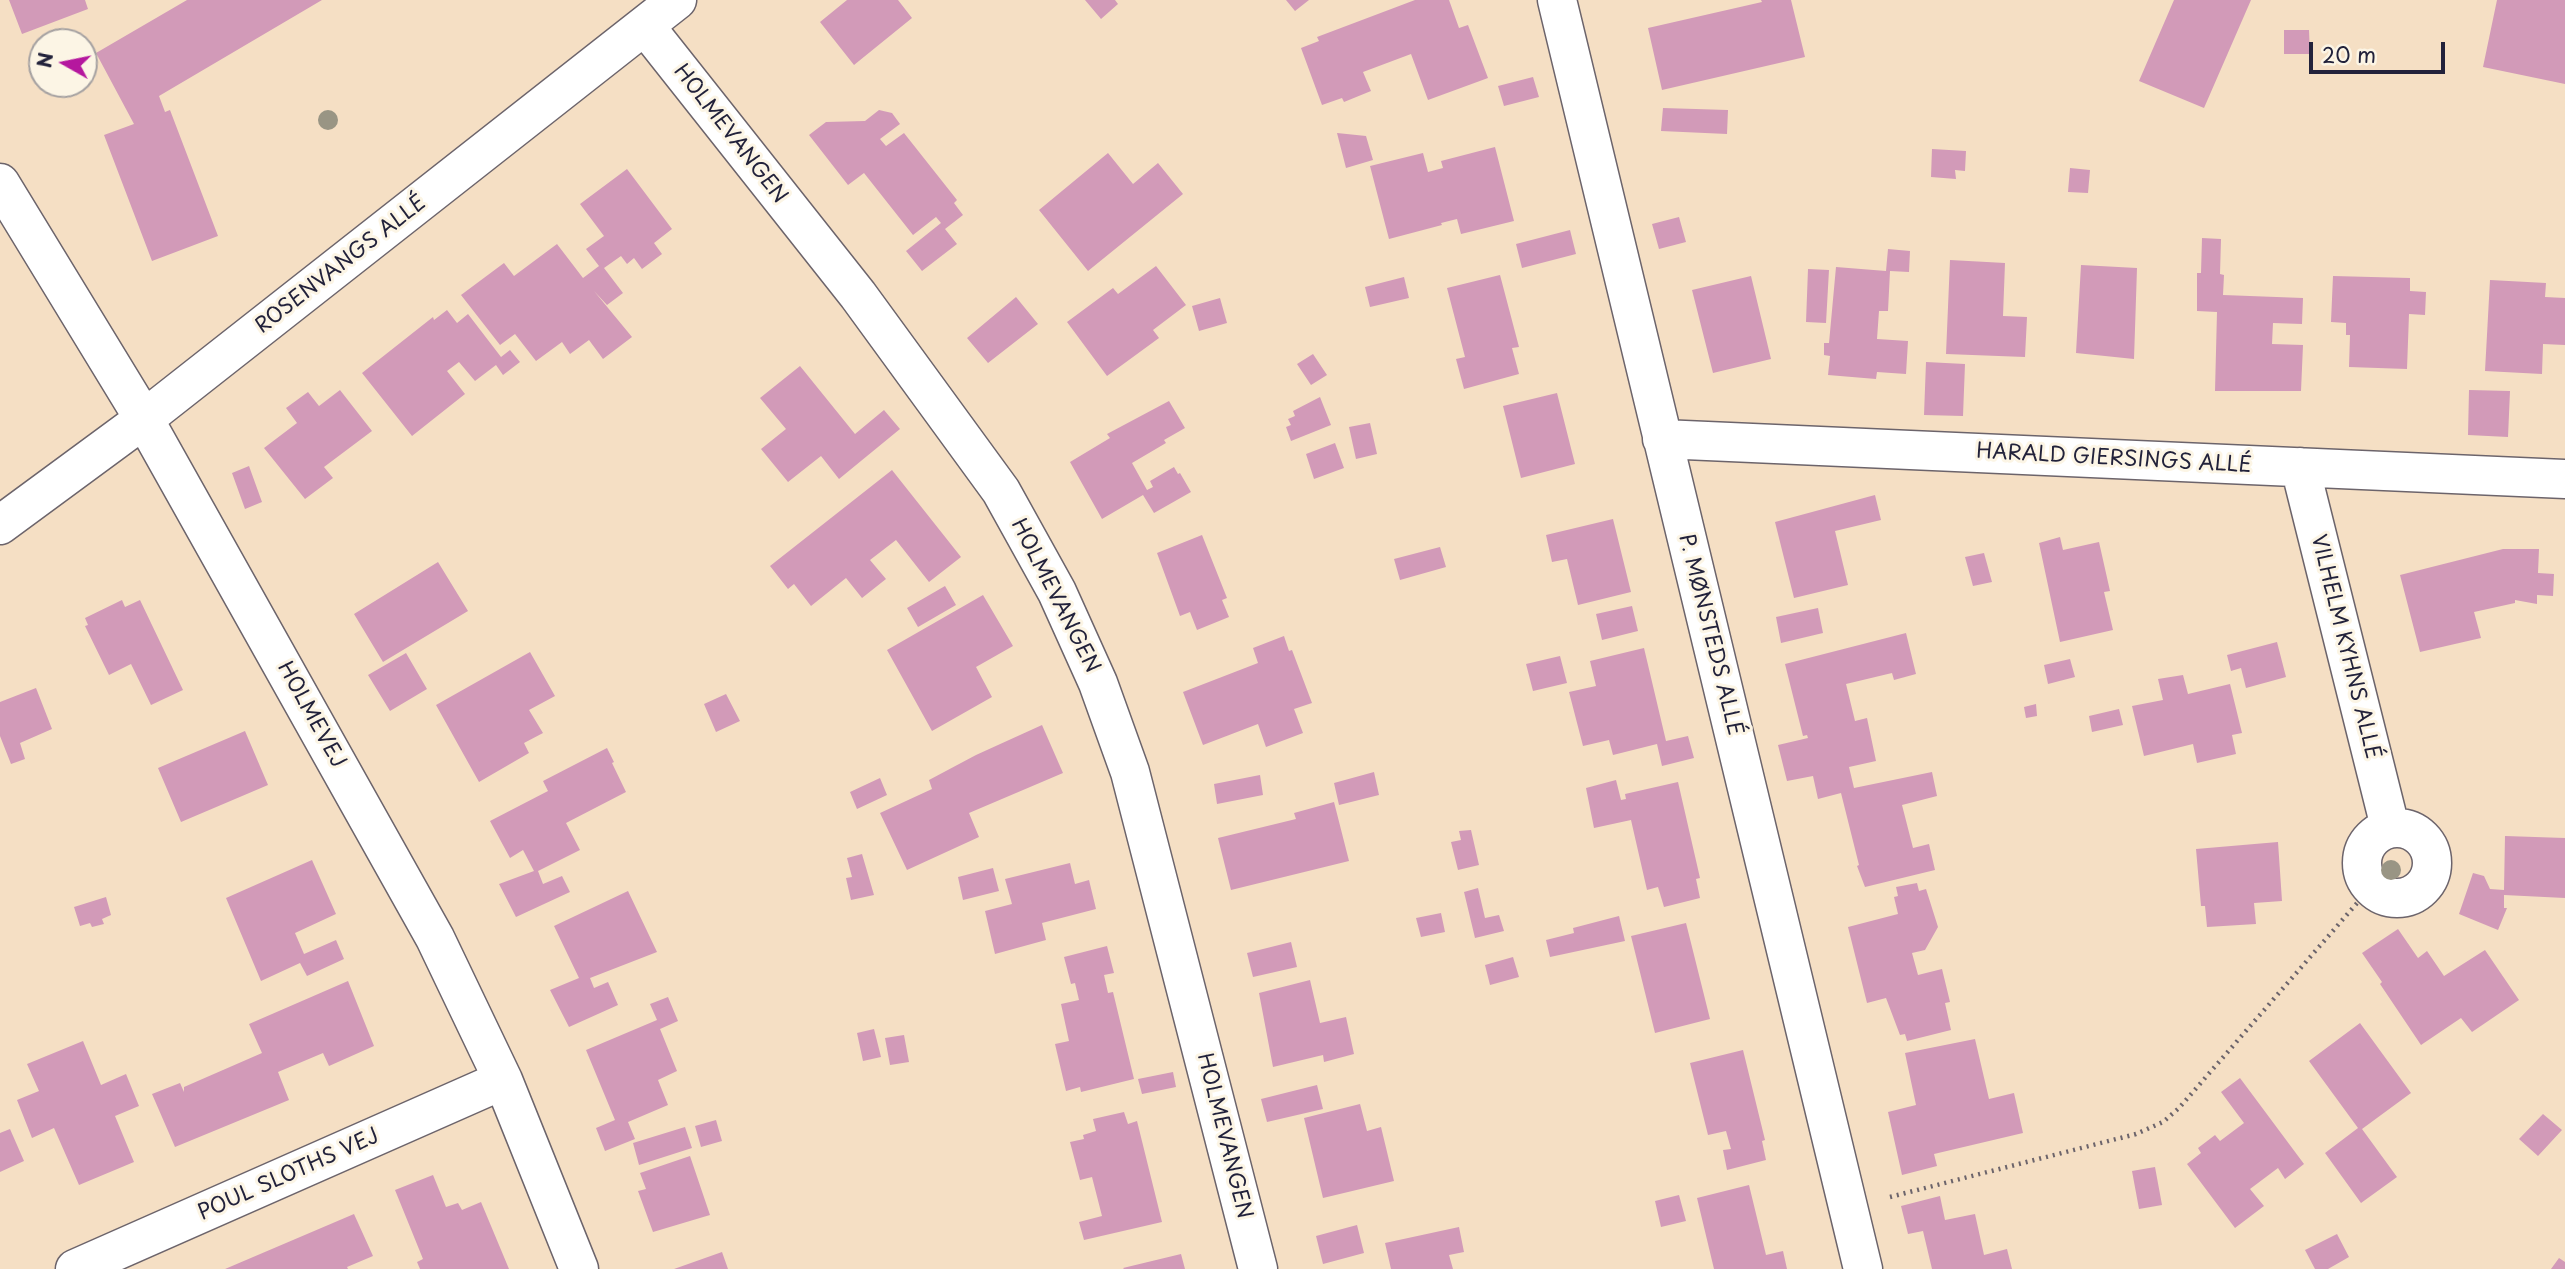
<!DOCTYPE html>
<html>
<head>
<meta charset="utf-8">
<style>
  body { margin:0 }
  #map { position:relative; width:2565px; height:1269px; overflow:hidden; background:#f5dfc4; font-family:"Playpen Sans",sans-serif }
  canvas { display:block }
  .north { position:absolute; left:28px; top:28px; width:70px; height:70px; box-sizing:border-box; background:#fcf5e5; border:2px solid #a5a1a1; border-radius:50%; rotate:279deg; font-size:19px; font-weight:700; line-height:28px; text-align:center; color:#22223b }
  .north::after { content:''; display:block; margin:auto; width:24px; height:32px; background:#b5179e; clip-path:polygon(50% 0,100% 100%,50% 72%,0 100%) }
  .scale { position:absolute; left:2309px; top:42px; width:136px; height:32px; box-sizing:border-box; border:4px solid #22223b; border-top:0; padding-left:9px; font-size:21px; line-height:24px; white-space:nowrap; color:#22223b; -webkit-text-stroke:5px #fcf5e5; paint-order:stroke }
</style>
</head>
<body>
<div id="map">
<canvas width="2565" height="1269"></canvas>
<div class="north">N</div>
<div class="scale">20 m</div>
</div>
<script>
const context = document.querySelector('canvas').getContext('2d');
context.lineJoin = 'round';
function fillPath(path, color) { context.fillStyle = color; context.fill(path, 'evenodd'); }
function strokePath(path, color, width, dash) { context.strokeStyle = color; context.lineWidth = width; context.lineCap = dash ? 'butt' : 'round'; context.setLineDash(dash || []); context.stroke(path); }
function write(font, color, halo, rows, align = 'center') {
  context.font = font + ' "Playpen Sans",sans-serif'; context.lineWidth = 6; context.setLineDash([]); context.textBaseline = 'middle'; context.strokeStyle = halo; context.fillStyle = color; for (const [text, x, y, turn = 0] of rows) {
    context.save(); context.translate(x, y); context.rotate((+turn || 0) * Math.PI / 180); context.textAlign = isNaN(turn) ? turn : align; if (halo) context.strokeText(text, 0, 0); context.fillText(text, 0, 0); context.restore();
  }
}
const building = new Path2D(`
  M 9,0 L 85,0 L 88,9 L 22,34 Z
  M 187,0 L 322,0 L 159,96 L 165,112 L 170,110 L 218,236 L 152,261 L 104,135 L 134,124 L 96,53 Z
  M 847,0 L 898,0 L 912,18 L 854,65 L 820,22 Z
  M 1085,0 L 1115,0 L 1118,4 L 1101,19 Z
  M 1286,0 L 1309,0 L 1295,11 Z
  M 1415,0 L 1449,0 L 1459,28 L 1468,25 L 1488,78 L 1428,100 L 1411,54 L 1363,72 L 1371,91 L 1344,102 L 1342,98 L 1322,105 L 1301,48 L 1319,41 L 1317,37 Z
  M 1761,0 L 1791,0 L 1805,57 L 1662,90 L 1648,28 L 1762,2 Z
  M 2174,0 L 2251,0 L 2204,108 L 2139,81 Z
  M 2497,0 L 2565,0 L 2565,84 L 2483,67 Z
  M 2284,30 L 2309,30 L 2310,54 L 2284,54 Z
  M 1533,77 L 1539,97 L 1504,106 L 1498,86 Z
  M 1663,108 L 1728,110 L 1727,134 L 1661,131 Z
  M 879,110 L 892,113 L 900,124 L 880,139 L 886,146 L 904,133 L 957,200 L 954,203 L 963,215 L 945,229 L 957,244 L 922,271 L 906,251 L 941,223 L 936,217 L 913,235 L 864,173 L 848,185 L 809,135 L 826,122 L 865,121 Z
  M 1337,133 L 1366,136 L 1373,160 L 1346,168 Z
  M 1495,147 L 1514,221 L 1461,234 L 1457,219 L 1441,223 L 1442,225 L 1389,239 L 1370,166 L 1423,153 L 1428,172 L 1443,168 L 1441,161 Z
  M 1932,149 L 1966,151 L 1965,171 L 1955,170 L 1956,179 L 1931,177 Z
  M 1108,153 L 1133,184 L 1158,163 L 1183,194 L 1088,271 L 1039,210 Z
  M 2070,168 L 2090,170 L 2088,193 L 2068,192 Z
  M 627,169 L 672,229 L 654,243 L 662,254 L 642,269 L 634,258 L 627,264 L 621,256 L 604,268 L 623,293 L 607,305 L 594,291 L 632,337 L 603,359 L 589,340 L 570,354 L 562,342 L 536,361 L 515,334 L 500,345 L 461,295 L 504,263 L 514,276 L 557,244 L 583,278 L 599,266 L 586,249 L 604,236 L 580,204 Z
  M 1679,217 L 1686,242 L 1659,249 L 1652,224 Z
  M 1570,230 L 1576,254 L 1522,268 L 1516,244 Z
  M 2202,238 L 2221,239 L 2220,274 L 2224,275 L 2223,295 L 2303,298 L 2302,324 L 2273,323 L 2272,344 L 2303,345 L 2301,391 L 2215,391 L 2217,312 L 2197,311 L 2197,273 L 2201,273 Z
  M 1888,249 L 1910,251 L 1909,272 L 1890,271 L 1888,311 L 1879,311 L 1877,339 L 1908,341 L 1906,374 L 1877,372 L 1876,379 L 1828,375 L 1830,356 L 1824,355 L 1824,343 L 1829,343 L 1836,267 L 1886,271 Z
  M 1950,260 L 2005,263 L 2003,316 L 2027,317 L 2025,357 L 1946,354 Z
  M 2081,265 L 2137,268 L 2134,359 L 2076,353 Z
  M 1156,266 L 1186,305 L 1153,330 L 1159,338 L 1107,376 L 1067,322 L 1113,288 L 1118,294 Z
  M 1808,269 L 1829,270 L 1826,323 L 1806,322 Z
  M 1500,275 L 1519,347 L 1512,348 L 1519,374 L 1464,389 L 1456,359 L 1465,357 L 1447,288 Z
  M 1751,276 L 1771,359 L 1713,373 L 1692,290 Z
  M 2333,276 L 2410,278 L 2410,291 L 2426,292 L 2425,315 L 2409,314 L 2407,369 L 2349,367 L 2350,335 L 2346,335 L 2346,323 L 2331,322 Z
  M 1404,277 L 1409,298 L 1370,307 L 1365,287 Z
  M 2490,280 L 2546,283 L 2545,297 L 2565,298 L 2565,345 L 2543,344 L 2542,374 L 2485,371 Z
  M 1016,297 L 1038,324 L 988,363 L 967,338 Z
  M 1220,298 L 1227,323 L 1199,331 L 1192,306 Z
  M 447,310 L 457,323 L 468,314 L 501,357 L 510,350 L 520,362 L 503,375 L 496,365 L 475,381 L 459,362 L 447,371 L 465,394 L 412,436 L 362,373 L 433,317 L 434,320 Z
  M 1313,354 L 1327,375 L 1311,385 L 1297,364 Z
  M 1926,362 L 1965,364 L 1963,416 L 1924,415 Z
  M 800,366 L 855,434 L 884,410 L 900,429 L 839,479 L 821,456 L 788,482 L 761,449 L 786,429 L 760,398 Z
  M 340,390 L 372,431 L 324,467 L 333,478 L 305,499 L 264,448 L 297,423 L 286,408 L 308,392 L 319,406 Z
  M 2469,390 L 2510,391 L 2508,437 L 2468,435 Z
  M 1557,393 L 1575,464 L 1521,478 L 1503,406 Z
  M 1320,397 L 1331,425 L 1291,441 L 1286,427 L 1291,425 L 1288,419 L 1295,416 L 1293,411 Z
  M 1169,401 L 1185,428 L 1164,440 L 1166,443 L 1132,463 L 1147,490 L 1153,487 L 1150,481 L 1174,467 L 1178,474 L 1180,473 L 1191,492 L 1154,513 L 1143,495 L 1102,519 L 1070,462 L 1110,438 L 1107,434 Z
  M 1370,423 L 1377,454 L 1356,459 L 1349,427 Z
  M 1335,443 L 1344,468 L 1314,479 L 1306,454 Z
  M 249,466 L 262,502 L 245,509 L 232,473 Z
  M 892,470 L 961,557 L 929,582 L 896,540 L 870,560 L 886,579 L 862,598 L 846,578 L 811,606 L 794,584 L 788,589 L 770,566 Z
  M 1875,495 L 1881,520 L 1835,531 L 1848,585 L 1794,598 L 1775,522 Z
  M 1613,519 L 1631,592 L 1578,605 L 1567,559 L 1552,562 L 1546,535 Z
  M 1202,535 L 1227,598 L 1222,600 L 1229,617 L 1197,630 L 1190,612 L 1180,616 L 1157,553 Z
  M 2060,537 L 2063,550 L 2099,542 L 2110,591 L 2104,592 L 2113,630 L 2060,642 L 2039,543 Z
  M 1440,547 L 1446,567 L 1400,580 L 1394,559 Z
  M 2503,549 L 2539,549 L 2538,573 L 2554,574 L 2553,596 L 2537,595 L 2537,604 L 2515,600 L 2515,603 L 2474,612 L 2481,638 L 2420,652 L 2400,575 Z
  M 1984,553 L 1992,582 L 1973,586 L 1965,557 Z
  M 438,562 L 468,611 L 383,662 L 354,614 Z
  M 945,586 L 956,605 L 918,627 L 907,608 Z
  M 983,595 L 1013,646 L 976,667 L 992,697 L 932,731 L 887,650 Z
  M 122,600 L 125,607 L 140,600 L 183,690 L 151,705 L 131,664 L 109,675 L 85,626 L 88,625 L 85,618 Z
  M 1632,606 L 1638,631 L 1602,640 L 1596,614 Z
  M 1818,608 L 1823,633 L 1781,643 L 1776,617 Z
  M 1906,633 L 1916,674 L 1894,680 L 1892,673 L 1846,684 L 1855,721 L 1867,718 L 1876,761 L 1849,767 L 1854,788 L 1932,772 L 1937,796 L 1902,805 L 1913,848 L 1929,844 L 1935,870 L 1865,887 L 1857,866 L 1859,865 L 1841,793 L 1818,799 L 1813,776 L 1787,781 L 1778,745 L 1808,738 L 1807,735 L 1803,736 L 1785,664 Z
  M 1284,636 L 1289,651 L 1292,650 L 1312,703 L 1294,709 L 1303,733 L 1266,747 L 1258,724 L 1203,745 L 1183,692 L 1258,663 L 1253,648 Z
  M 2277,642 L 2286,677 L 2246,688 L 2241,668 L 2231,671 L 2227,655 Z
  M 1644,648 L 1666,741 L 1688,736 L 1694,758 L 1662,766 L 1657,744 L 1613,755 L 1609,740 L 1583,746 L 1569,692 L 1596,686 L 1590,661 Z
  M 530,652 L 555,696 L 529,710 L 543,733 L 524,743 L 529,753 L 479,782 L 436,705 Z
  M 406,653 L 427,689 L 390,711 L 368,675 Z
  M 1560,656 L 1567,683 L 1533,691 L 1526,664 Z
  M 2070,659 L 2075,677 L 2048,684 L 2044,665 Z
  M 2183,675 L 2188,694 L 2230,684 L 2242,733 L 2232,735 L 2236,754 L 2197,763 L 2193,744 L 2144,756 L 2132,706 L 2163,700 L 2158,679 Z
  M 36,688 L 52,729 L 20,743 L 25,759 L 11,764 L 0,736 L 0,702 Z
  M 726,694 L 740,721 L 716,732 L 704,704 Z
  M 2036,704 L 2037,716 L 2026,718 L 2024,707 Z
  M 2119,709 L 2123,725 L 2092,732 L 2089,716 Z
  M 1042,725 L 1063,773 L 969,813 L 979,837 L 907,870 L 880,813 L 932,789 L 929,780 L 976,755 Z
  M 245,731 L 268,785 L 181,822 L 158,768 Z
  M 607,748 L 614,762 L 612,763 L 626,792 L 566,823 L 580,850 L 538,871 L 543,884 L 562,876 L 570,892 L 516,917 L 499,884 L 534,871 L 523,850 L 510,858 L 490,821 L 548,791 L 543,781 Z
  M 1374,772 L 1379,795 L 1339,805 L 1334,783 Z
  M 1260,775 L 1263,795 L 1217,804 L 1214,784 Z
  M 880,778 L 887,795 L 857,809 L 850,792 Z
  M 1616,780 L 1621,800 L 1626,799 L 1625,794 L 1678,782 L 1700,878 L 1696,879 L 1700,898 L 1664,907 L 1658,887 L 1647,890 L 1631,820 L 1594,828 L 1586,788 Z
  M 1334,802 L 1349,861 L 1231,890 L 1218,838 L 1296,819 L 1294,813 Z
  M 1471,830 L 1479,865 L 1458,870 L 1451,842 L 1461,840 L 1459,831 Z
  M 2505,836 L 2565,838 L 2565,898 L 2504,895 L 2504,908 L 2507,908 L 2498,930 L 2459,914 L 2473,873 L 2484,876 L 2490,889 L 2504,890 Z
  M 2278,842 L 2282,901 L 2254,903 L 2256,924 L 2207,927 L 2205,906 L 2201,906 L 2196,849 Z
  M 862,854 L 874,895 L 851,900 L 846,878 L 852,877 L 847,858 Z
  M 312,860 L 336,914 L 295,933 L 304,954 L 336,940 L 344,959 L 307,976 L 300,963 L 261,981 L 226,898 Z
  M 1070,863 L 1075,884 L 1089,880 L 1096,909 L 1042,923 L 1046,940 L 995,954 L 985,911 L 1012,904 L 1005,879 Z
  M 993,868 L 999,891 L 963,900 L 958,877 Z
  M 1917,883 L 1919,891 L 1926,889 L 1938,927 L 1925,950 L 1912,953 L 1918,975 L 1942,969 L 1950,1002 L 1945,1003 L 1951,1030 L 1907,1041 L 1905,1034 L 1900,1035 L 1886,998 L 1867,1003 L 1848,927 L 1898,914 L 1894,897 L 1898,896 L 1896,887 Z
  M 1478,888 L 1485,918 L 1499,915 L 1504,931 L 1475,938 L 1464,892 Z
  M 628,891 L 657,952 L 590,978 L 594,988 L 608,982 L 618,1005 L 569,1027 L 550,990 L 579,978 L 554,926 Z
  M 106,897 L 111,915 L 102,919 L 104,924 L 92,927 L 90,923 L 80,926 L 74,907 Z
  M 1441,913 L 1445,932 L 1421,937 L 1416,918 Z
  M 1619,916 L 1625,941 L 1550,957 L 1546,940 L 1574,933 L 1573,928 Z
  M 1686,923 L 1710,1019 L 1655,1033 L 1631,936 Z
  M 2398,929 L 2418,958 L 2427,951 L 2444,976 L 2485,950 L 2519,1000 L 2472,1032 L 2461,1018 L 2421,1045 L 2380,984 L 2382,982 L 2362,953 Z
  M 1291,942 L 1297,967 L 1253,977 L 1247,953 Z
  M 1107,946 L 1114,973 L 1104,975 L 1108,993 L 1113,992 L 1134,1079 L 1081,1092 L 1080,1087 L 1066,1091 L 1055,1044 L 1069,1041 L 1061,1004 L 1079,1000 L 1075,983 L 1071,984 L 1064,957 Z
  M 1513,957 L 1519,977 L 1490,985 L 1485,965 Z
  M 1310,980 L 1320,1023 L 1346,1017 L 1354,1054 L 1324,1062 L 1323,1055 L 1273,1067 L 1259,993 Z
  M 348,981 L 374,1046 L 329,1066 L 323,1053 L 278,1072 L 289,1100 L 175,1147 L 152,1094 L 180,1083 L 184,1092 L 184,1087 L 262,1053 L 249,1024 Z
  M 668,997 L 678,1021 L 660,1029 L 677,1071 L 658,1080 L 668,1105 L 628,1122 L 635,1139 L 605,1151 L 596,1128 L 615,1120 L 586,1050 L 657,1020 L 650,1004 Z
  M 2360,1023 L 2411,1093 L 2362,1129 L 2397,1177 L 2361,1203 L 2325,1153 L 2358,1128 L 2309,1061 Z
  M 874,1029 L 881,1057 L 863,1061 L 857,1033 Z
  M 904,1035 L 909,1062 L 890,1065 L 885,1038 Z
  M 1975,1039 L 1989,1099 L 2014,1093 L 2023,1133 L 1934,1154 L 1937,1166 L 1902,1175 L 1888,1112 L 1916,1105 L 1905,1053 Z
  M 83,1041 L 101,1085 L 126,1074 L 139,1106 L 115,1116 L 134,1162 L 79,1185 L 54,1128 L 32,1138 L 17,1100 L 39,1091 L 27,1064 Z
  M 1743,1050 L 1765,1140 L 1762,1141 L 1766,1160 L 1727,1170 L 1723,1150 L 1731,1149 L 1726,1131 L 1708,1135 L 1690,1063 Z
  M 1173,1072 L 1176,1087 L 1142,1094 L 1138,1079 Z
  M 2240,1078 L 2304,1164 L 2285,1179 L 2278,1168 L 2250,1189 L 2264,1206 L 2235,1228 L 2187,1164 L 2201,1153 L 2198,1148 L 2215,1135 L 2220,1141 L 2244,1123 L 2221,1092 Z
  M 1317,1085 L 1323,1109 L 1267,1122 L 1261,1099 Z
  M 1360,1104 L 1367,1131 L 1381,1127 L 1394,1181 L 1323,1198 L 1304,1118 Z
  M 1124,1112 L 1128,1124 L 1137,1121 L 1162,1222 L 1084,1240 L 1079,1222 L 1102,1216 L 1092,1177 L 1080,1180 L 1070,1142 L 1084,1139 L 1083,1135 L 1096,1131 L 1093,1119 Z
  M 2543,1114 L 2562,1130 L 2538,1156 L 2519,1139 Z
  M 716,1120 L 722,1141 L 701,1147 L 695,1126 Z
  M 685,1127 L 692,1148 L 639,1165 L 633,1143 Z
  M 10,1129 L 24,1161 L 0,1172 L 0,1133 Z
  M 690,1156 L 710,1215 L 653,1232 L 638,1191 L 646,1189 L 640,1173 Z
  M 2155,1167 L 2162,1205 L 2139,1209 L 2132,1171 Z
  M 433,1175 L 446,1207 L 458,1203 L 462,1210 L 481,1202 L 509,1269 L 420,1269 L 417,1262 L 423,1259 L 395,1190 Z
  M 1749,1185 L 1766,1255 L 1783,1251 L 1787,1269 L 1714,1269 L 1697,1198 Z
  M 1679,1195 L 1686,1221 L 1661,1227 L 1655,1201 Z
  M 1940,1196 L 1945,1220 L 1975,1214 L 1984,1255 L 2007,1249 L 2012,1269 L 1932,1269 L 1923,1231 L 1908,1234 L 1901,1206 Z
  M 354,1214 L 373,1256 L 347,1267 L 348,1269 L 225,1269 Z
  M 1357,1225 L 1364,1253 L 1323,1264 L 1316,1236 Z
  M 1459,1227 L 1464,1252 L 1449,1255 L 1453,1269 L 1391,1269 L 1385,1243 Z
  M 2337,1234 L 2349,1257 L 2328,1269 L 2315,1269 L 2305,1250 Z
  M 722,1252 L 728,1269 L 674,1269 Z
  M 1181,1254 L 1185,1269 L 1124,1269 L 1123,1268 Z
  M 2559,1258 L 2565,1262 L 2565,1269 L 2551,1269 Z`);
const path = new Path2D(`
  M 1890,1197 L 2136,1134 L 2163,1122 L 2179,1108 L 2371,887`);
const minor = new Path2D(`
  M 1557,0 L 1863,1269
  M 645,26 L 858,295 L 1001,491 L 1057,592 L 1098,683 L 1130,772 L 1258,1269
  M 0,183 L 144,419 L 435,938 L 503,1080 L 579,1269
  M 1662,439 L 2565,479
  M 2300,467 L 2390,827
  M 0,525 L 144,419 L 677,0
  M2362 863a35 35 0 1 1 70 0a35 35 0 1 1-70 0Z
  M 75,1269 L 503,1080`);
const trees = [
  [328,120],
  [2391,870]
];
const streetNames = [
  ["HOLMEVANGEN",730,134,52],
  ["ROSENVANGS ALLÉ",341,265,-38],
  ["HARALD GIERSINGS ALLÉ",2114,459,3],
  ["HOLMEVANGEN",1055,596,63],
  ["P. MØNSTEDS ALLÉ",1710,635,76],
  ["VILHELM KYHNS ALLÉ",2345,647,76],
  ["HOLMEVEJ",311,715,61],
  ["HOLMEVANGEN",1224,1136,76],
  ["POUL SLOTHS VEJ",289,1175,-24]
];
fillPath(building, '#d29ab8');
strokePath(minor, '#6c646b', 41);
strokePath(path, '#6c646b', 4.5, [2, 5]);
strokePath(minor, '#fff', 38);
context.fillStyle = '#999584';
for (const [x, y] of trees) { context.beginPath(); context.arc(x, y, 10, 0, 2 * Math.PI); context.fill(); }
write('21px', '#22223b', '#fcf5e5', streetNames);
</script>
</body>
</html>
